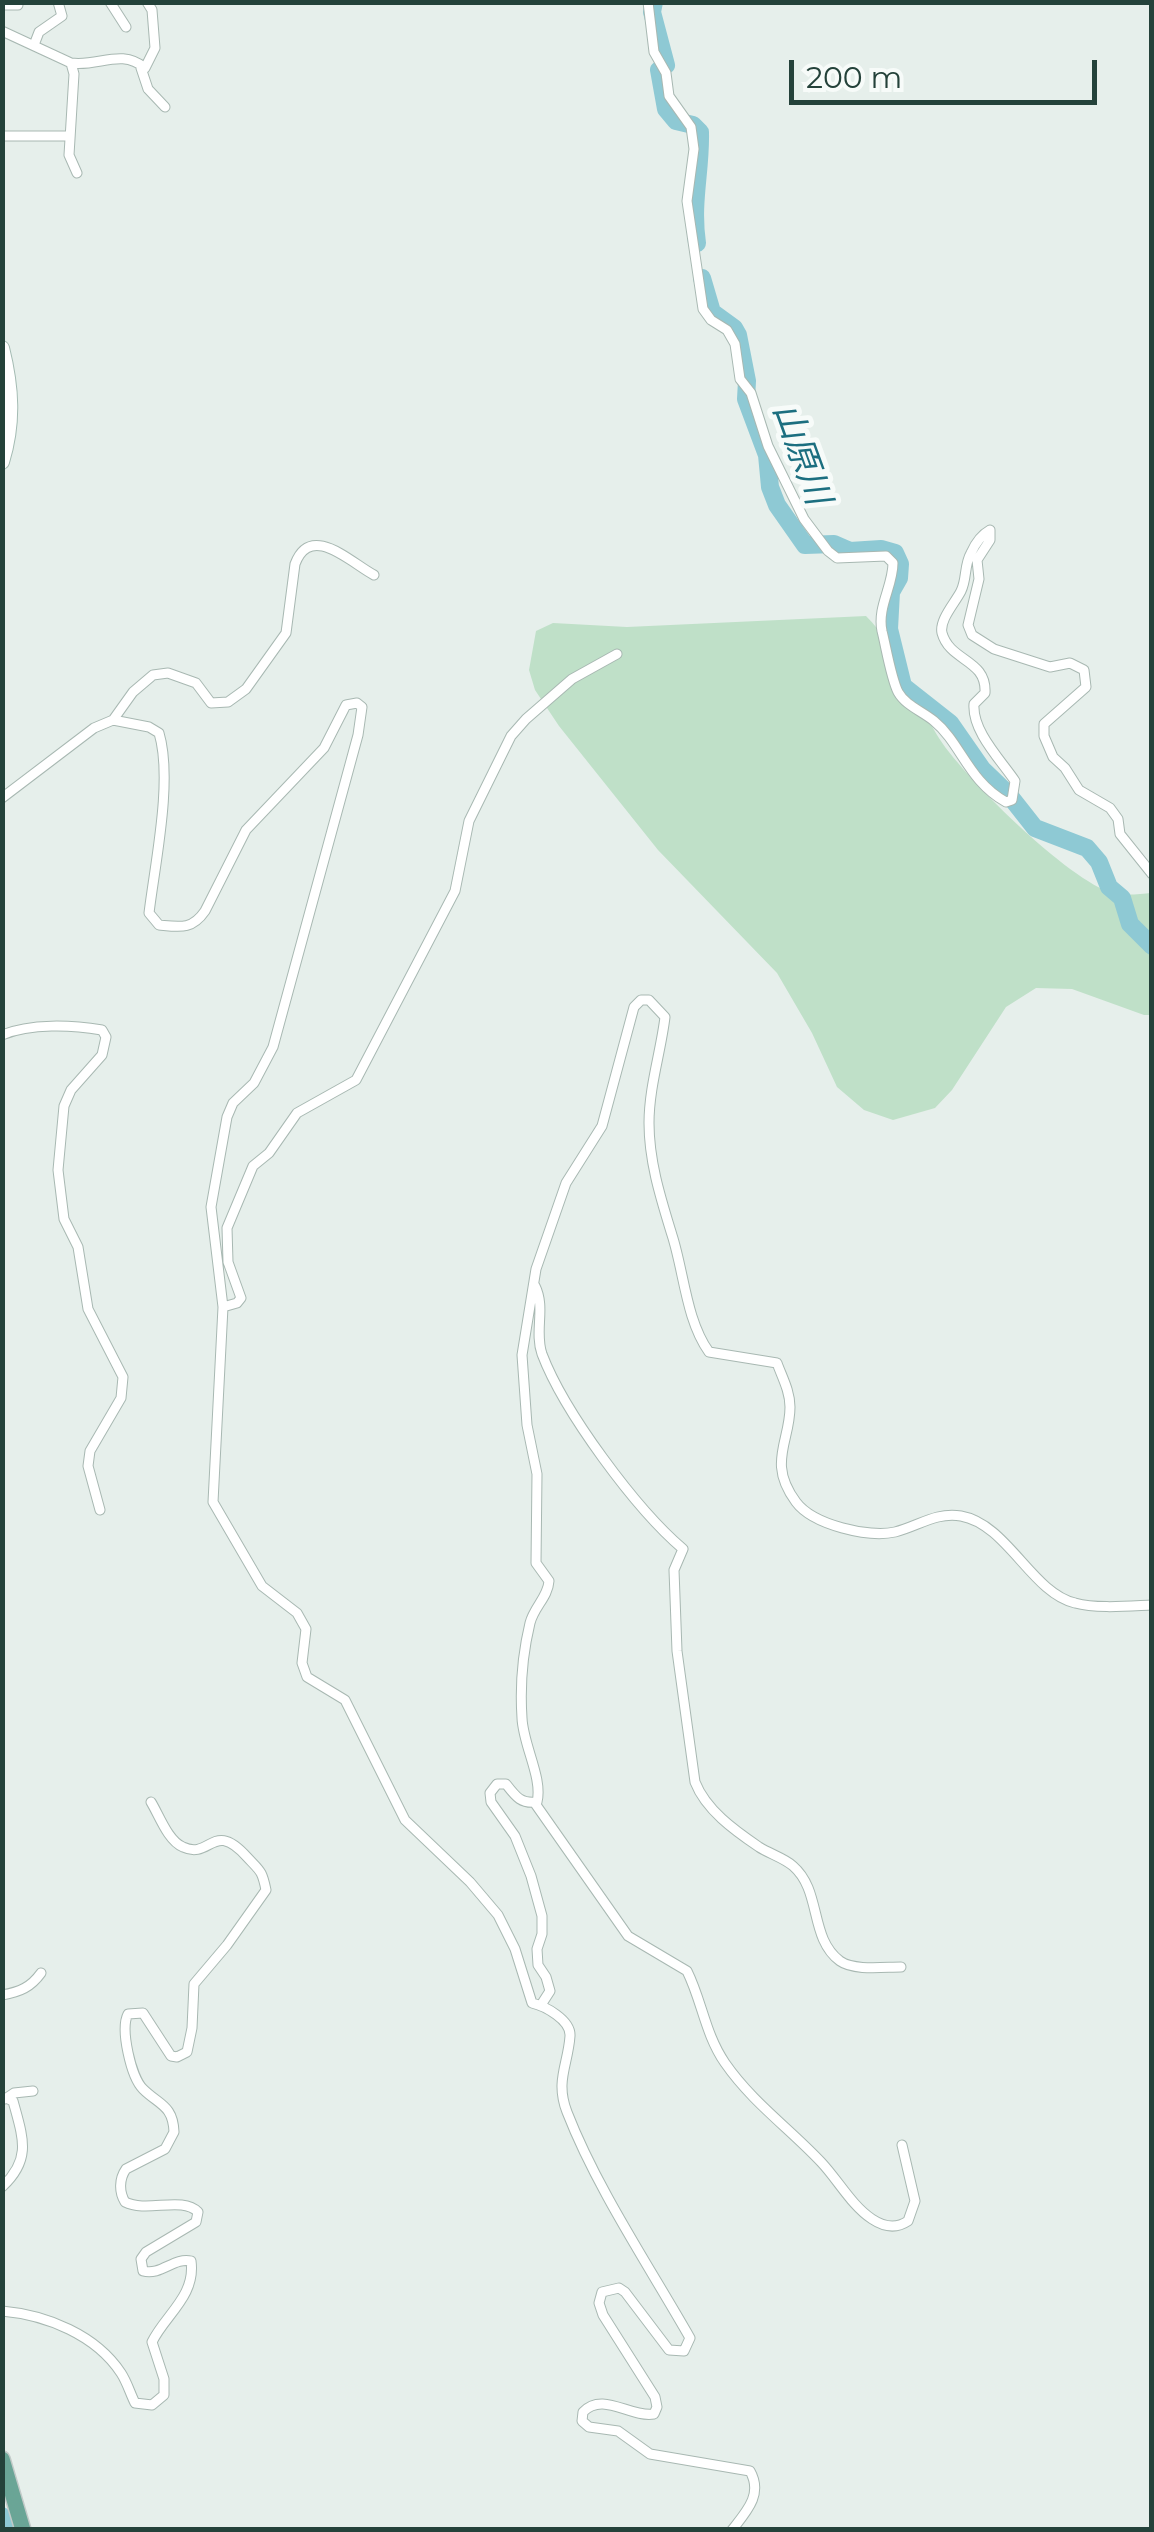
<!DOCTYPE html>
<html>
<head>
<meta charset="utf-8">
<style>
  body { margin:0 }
  #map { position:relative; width:1154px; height:2532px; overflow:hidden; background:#e6efeb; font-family:Montserrat,sans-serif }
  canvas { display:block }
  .frame { position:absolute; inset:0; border:5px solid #24423a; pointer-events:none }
  .scale { position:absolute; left:789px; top:60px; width:308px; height:45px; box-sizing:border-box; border:5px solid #24423a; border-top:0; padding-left:12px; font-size:30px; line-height:35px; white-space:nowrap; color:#24423a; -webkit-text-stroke:8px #f7fbf9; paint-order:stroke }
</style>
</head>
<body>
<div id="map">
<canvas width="1154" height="2532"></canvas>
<div class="frame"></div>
<div class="scale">200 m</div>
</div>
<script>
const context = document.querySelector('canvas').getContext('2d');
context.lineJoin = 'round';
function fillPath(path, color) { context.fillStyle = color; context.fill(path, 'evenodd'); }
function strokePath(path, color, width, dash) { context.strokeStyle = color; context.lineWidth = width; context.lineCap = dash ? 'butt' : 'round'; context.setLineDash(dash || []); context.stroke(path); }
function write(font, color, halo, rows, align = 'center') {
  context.font = font + ' Montserrat,"Noto Sans JP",sans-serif'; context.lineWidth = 10; context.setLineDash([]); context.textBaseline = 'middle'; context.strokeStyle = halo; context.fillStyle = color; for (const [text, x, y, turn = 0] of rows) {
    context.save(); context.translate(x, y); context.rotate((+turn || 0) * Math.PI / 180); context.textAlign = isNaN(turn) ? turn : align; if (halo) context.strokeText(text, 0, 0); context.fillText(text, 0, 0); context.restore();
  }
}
const green = new Path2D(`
  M 866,616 C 899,649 914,695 937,735 C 960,774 1070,882 1113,893 C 1124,896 1141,894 1151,893 L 1151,1015 L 1144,1015 L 1072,989 L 1036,988 L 1006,1007 L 952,1090 L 935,1108 L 893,1120 L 864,1110 L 837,1087 L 812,1033 L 777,973 L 658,850 L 559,726 L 535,690 L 529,670 L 536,631 L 553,623 L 627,627 Z`);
const river = new Path2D(`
  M 654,2 L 652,12 L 666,65 L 659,70 L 666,109 L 676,121 L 693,125 L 700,132 C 701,171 691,202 697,243
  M 702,278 L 712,312 L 734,328 L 738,335 L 747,381 L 746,399 L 767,455 L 770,487 L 777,505 L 805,545 L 834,544 L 850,551 L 881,549 L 895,553 L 900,564 L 899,578 L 891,592 L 889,629 L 903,686 L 950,723 L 982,769 L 1009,795 L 1035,828 L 1087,848 L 1099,862 L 1109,887 L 1122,898 L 1130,924 L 1152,946
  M 2,2516 L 6,2530`);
const street = new Path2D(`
  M 110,2 L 126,27
  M 648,2 L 654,52 L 666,73 L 669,96 L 691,127 L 694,149 L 687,201 L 703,309 L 711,320 L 727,330 L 735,344 L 740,379 L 751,393 L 768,446 L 804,519 L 828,551 L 837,558 L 886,556 L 893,563 C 893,586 877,607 882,631 C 886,647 891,678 898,692 C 906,706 922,711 934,721 C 961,743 968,781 1006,802 L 1012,800 L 1015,781 C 1000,759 972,731 974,704 L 985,693 C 987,659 950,662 942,633 C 939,620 955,603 961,591 C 967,579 964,565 971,553 C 975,544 981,535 990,530 L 990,540 L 977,560 L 979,579 L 968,625 L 972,635 L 994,649 L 1050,667 L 1070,663 L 1084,670 L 1086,687 L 1044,724 L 1044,736 L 1053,757 L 1065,768 L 1079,790 L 1110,808 L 1118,819 L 1120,834 L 1152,874
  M 2,5 L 18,5
  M 2,31 L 71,63 L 74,74 L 69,155 L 77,173
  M 34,45 L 39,32 L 62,16 L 58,2
  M 71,63 C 99,67 121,48 145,68 L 141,68 L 148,89 L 165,107
  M 145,68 L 155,48 L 152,10 L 147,2
  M 2,136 L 69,136
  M 113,720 L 149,727 L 159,733 C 173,780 155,863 149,913 L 159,925 C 180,927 192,930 205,911 L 246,830 L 324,748 L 346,705 L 357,703 L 362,707 L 358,735 L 273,1047 L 254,1083 L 233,1103 L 227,1117 L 211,1207 L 223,1307 L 213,1502 L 262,1586 L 297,1613 L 306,1629 L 302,1663 L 307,1677 L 345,1700 L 405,1820 L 470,1882 L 498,1915 L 515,1949 L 532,2003 C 545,2006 571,2020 570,2036 C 568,2065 555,2081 567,2112 C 597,2189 649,2266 690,2338 L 684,2351 L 669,2350 L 625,2292 L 619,2288 L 602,2292 L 599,2303 L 603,2315 L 655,2397 L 657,2407 L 654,2414 C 630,2418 603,2391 583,2412 L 582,2421 L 589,2427 L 618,2431 L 650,2454 L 750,2471 C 763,2494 747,2511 732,2530
  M 2,798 L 94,728 L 113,720 L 133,692 L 153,675 L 168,673 L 196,683 L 211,703 L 228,702 L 246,689 L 286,633 L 295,564 C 311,522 351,563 374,575
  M 2,1035 C 31,1023 72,1025 102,1030 L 106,1037 L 102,1055 L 71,1090 L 64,1106 L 58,1170 L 64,1219 L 78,1247 L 88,1309 L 123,1377 L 121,1398 L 90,1451 L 88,1466 L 100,1510
  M 535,1286 C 546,1308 534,1331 542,1354 C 564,1412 636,1509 683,1549 L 674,1570 L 677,1651 L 695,1782 C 706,1810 734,1830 759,1847 C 770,1854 784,1858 793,1866 C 822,1891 809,1938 840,1961 C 854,1971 884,1967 901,1967
  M 223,1307 L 237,1303 L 241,1298 L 228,1262 L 227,1228 L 253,1166 L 269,1153 L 297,1113 L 356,1080 L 455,891 L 469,821 L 511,736 L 526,719 L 572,679 L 617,654
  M 534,1802 L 628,1936 L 687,1971 C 702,2001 705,2034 725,2063 C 752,2102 789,2128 821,2162 C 838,2180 852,2206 872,2219 C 884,2227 896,2229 908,2221 L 915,2201 L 902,2145
  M 2,1995 C 20,1992 31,1987 41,1973
  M 541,2005 L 550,1991 L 546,1977 L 538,1965 L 537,1949 L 542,1934 L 542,1916 L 531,1876 L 515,1836 L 491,1802 L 490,1793 L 497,1784 L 506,1784 C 516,1797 521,1804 537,1802 C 543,1778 523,1745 522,1718 C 520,1688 523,1652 530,1623 C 534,1607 548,1597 549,1581 L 536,1563 L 537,1474 L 527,1425 L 522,1355 L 536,1269 L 566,1183 L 602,1126 L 634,1007 L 641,1000 L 649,1000 L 665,1017 C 661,1051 649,1087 649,1123 C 649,1162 661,1199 672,1235 C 684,1272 686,1320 709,1352 L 777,1363 C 782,1377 790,1391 790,1407 C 790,1442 767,1463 796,1502 C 813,1525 869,1538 895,1532 C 919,1526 935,1512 961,1516 C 1007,1524 1032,1593 1075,1603 C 1097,1609 1129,1606 1152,1605
  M 5,2099 L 14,2093 L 33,2091
  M 2,2187 C 32,2159 23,2138 13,2101 L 6,2098
  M 2,2311 C 47,2315 96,2335 121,2373 C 127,2382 130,2393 135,2403 L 152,2405 L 164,2395 L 164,2379 L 152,2342 C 165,2315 196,2296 191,2261 C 174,2257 161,2276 143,2271 L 141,2259 L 146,2252 L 196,2222 L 198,2212 C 182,2196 147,2213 125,2202 C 119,2192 119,2179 126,2169 L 165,2149 L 174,2132 C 173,2105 159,2105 143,2089 C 131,2077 120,2029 128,2014 L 143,2013 L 171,2056 L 177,2057 L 187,2052 L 192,2028 L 194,1984 L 227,1945 L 266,1890 C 262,1870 260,1871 247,1857 C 213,1819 211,1860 183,1847 C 168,1841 159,1815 151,1802`);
const secondary = new Path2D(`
  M 2,348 C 12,388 14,423 2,462`);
const primary = new Path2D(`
  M 2,2459 L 23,2530`);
const waterNames = [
  ["山原川",801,454,70]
];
fillPath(green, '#bfe0c8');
strokePath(river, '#8ec9d4', 18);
strokePath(street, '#a8b8b2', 11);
strokePath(secondary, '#a4bbb3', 16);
strokePath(primary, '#c2cac8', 18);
strokePath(street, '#fff', 9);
strokePath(secondary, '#fff', 14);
strokePath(primary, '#6aa596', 15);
write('italic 35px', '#1c6f80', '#f7fbf9', waterNames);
</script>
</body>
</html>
